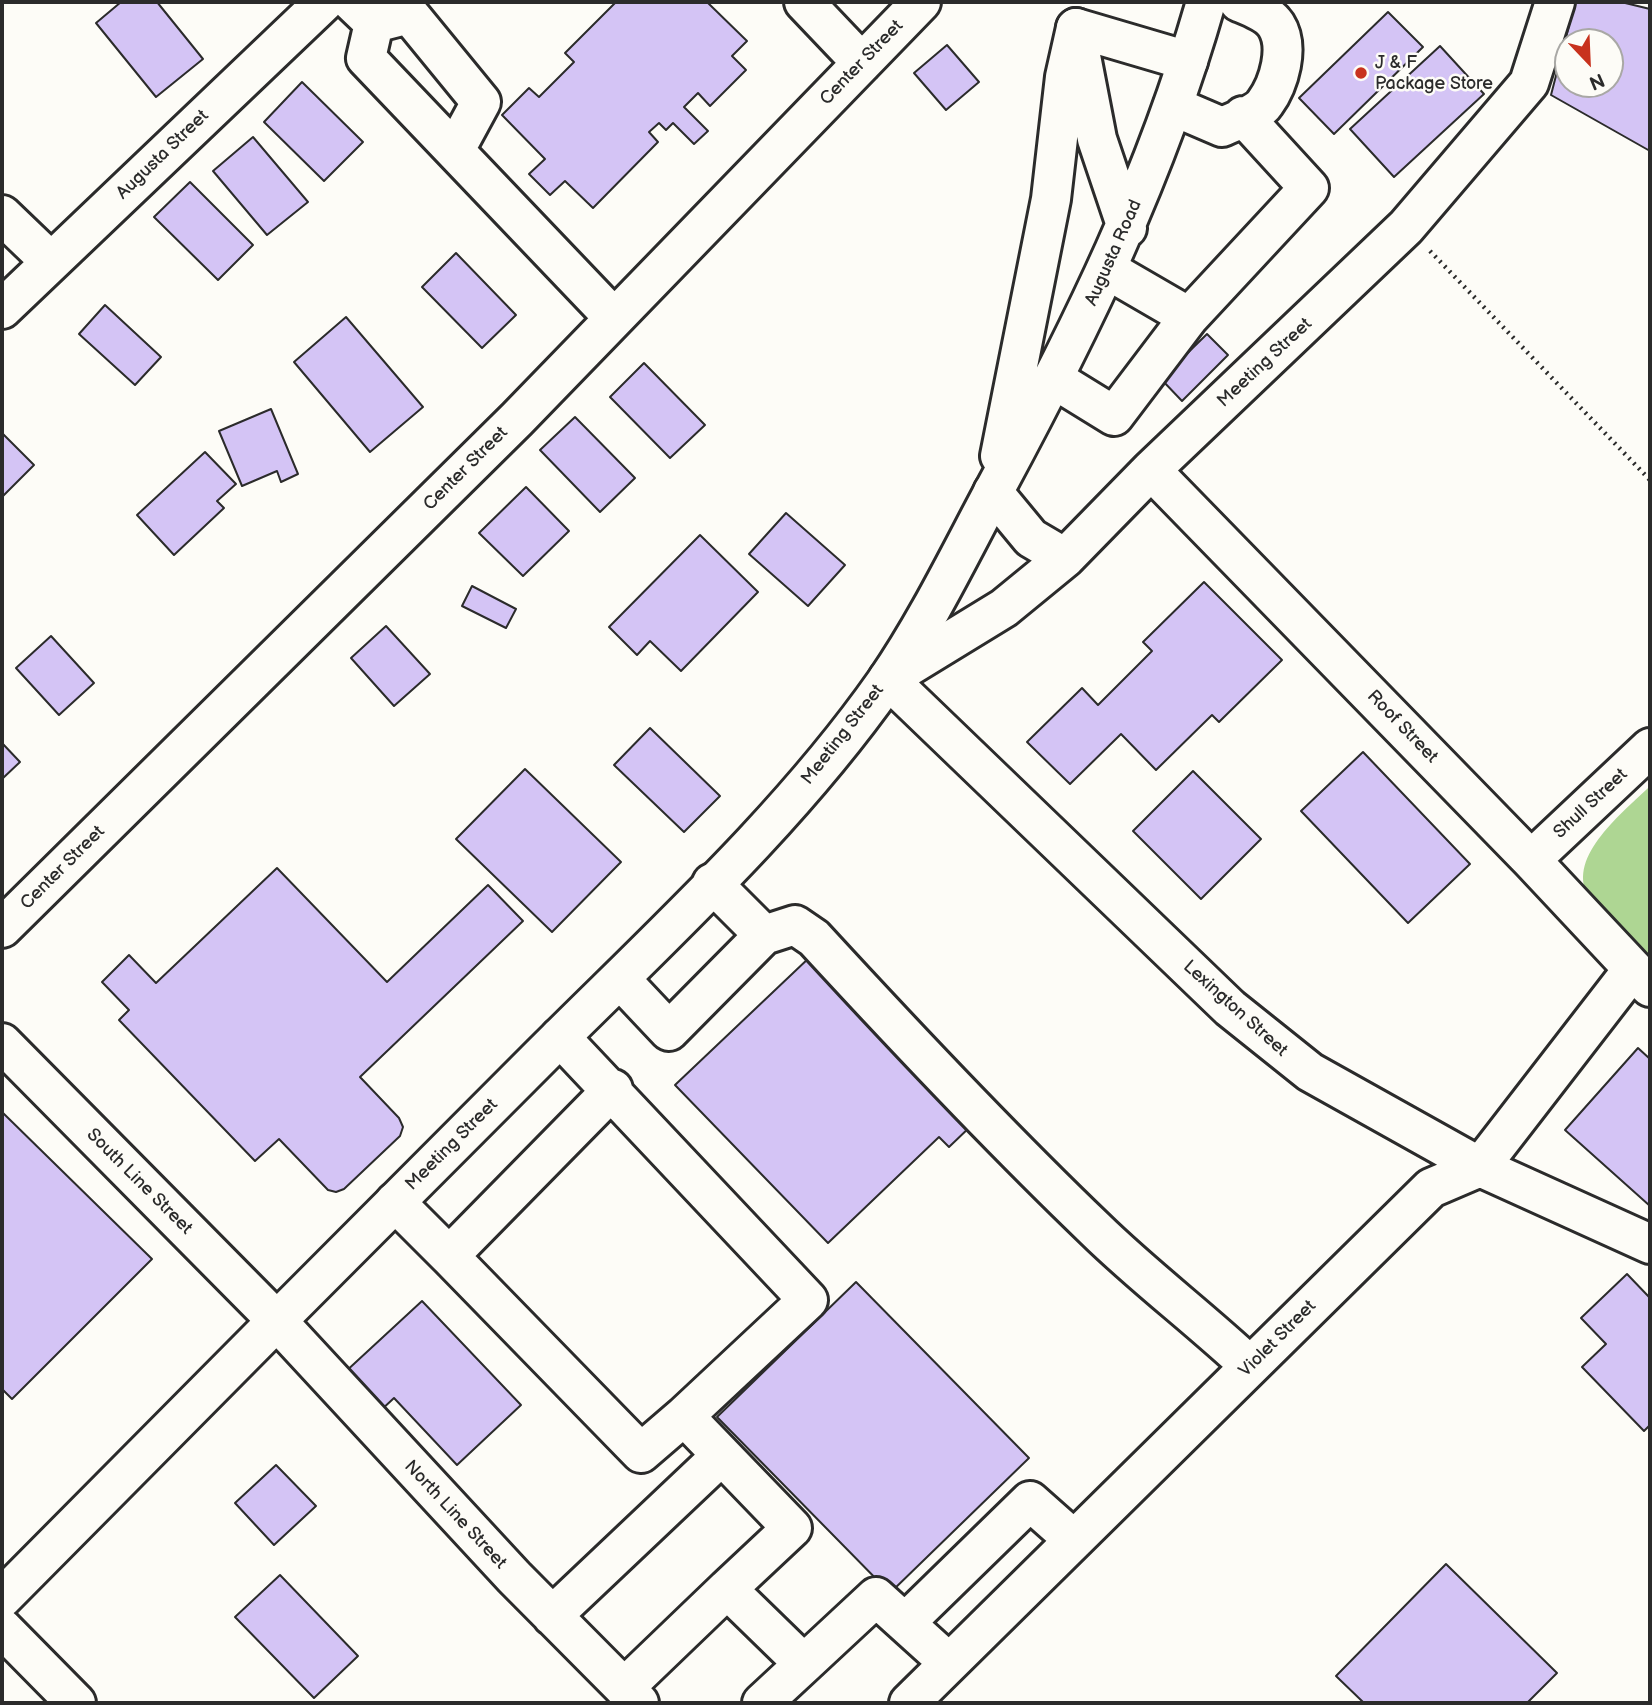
<!DOCTYPE html>
<html>
<head>
<meta charset="utf-8">
<style>
  body { margin:0 }
  #map { position:relative; width:1652px; height:1705px; overflow:hidden; background:#fdfcf7; font-family:"Balsamiq Sans",sans-serif }
  canvas { display:block }
  .frame { position:absolute; inset:0; border:4px solid #2b2b2b; pointer-events:none }
  .north { position:absolute; left:1554px; top:28px; width:70px; height:70px; box-sizing:border-box; background:#fdfcf7; border:2px solid #a9a8a5; border-radius:50%; rotate:157deg; font-size:19px; font-weight:700; line-height:28px; text-align:center; color:#2b2b2b }
  .north::after { content:''; display:block; margin:auto; width:24px; height:32px; background:#c8321e; clip-path:polygon(50% 0,100% 100%,50% 72%,0 100%) }
</style>
</head>
<body>
<div id="map">
<canvas width="1652" height="1705"></canvas>
<div class="frame"></div>
<div class="north">N</div>
</div>
<script>
const context = document.querySelector('canvas').getContext('2d');
context.lineJoin = 'round';
function fillPath(path, color) { context.fillStyle = color; context.fill(path, 'evenodd'); }
function strokePath(path, color, width, dash) { context.strokeStyle = color; context.lineWidth = width; context.lineCap = dash ? 'butt' : 'round'; context.setLineDash(dash || []); context.stroke(path); }
function write(font, color, halo, rows, align = 'center') {
  context.font = font + ' "Balsamiq Sans",sans-serif'; context.lineWidth = 5; context.setLineDash([]); context.textBaseline = 'middle'; context.strokeStyle = halo; context.fillStyle = color; for (const [text, x, y, turn = 0] of rows) {
    context.save(); context.translate(x, y); context.rotate((+turn || 0) * Math.PI / 180); context.textAlign = isNaN(turn) ? turn : align; if (halo) context.strokeText(text, 0, 0); context.fillText(text, 0, 0); context.restore();
  }
}
const green = new Path2D(`
  M 1650,786 L 1650,964 C 1636,949 1596,912 1588,896 C 1566,856 1625,811 1650,786 Z`);
const building = new Path2D(`
  M 121,2 L 157,2 L 203,59 L 156,97 L 96,23 Z
  M 616,2 L 707,2 L 747,41 L 732,56 L 746,70 L 710,106 L 698,93 L 684,107 L 708,131 L 694,144 L 673,123 L 666,130 L 659,123 L 649,132 L 658,142 L 593,208 L 565,181 L 550,195 L 529,174 L 545,159 L 502,115 L 529,88 L 539,97 L 574,62 L 565,53 Z
  M 1575,2 L 1621,2 L 1650,9 L 1650,151 L 1551,95 ZM 1568,42 L 1610,42 L 1610,84 L 1568,84 Z
  M 1388,12 L 1423,47 L 1334,134 L 1299,98 Z
  M 947,45 L 979,82 L 946,110 L 914,73 Z
  M 1440,46 L 1484,94 L 1394,177 L 1350,129 Z
  M 302,82 L 363,142 L 324,181 L 264,122 Z
  M 253,137 L 308,202 L 267,235 L 213,171 Z
  M 190,182 L 253,245 L 218,280 L 154,217 Z
  M 456,253 L 516,315 L 482,348 L 422,287 Z
  M 105,305 L 161,357 L 135,385 L 79,334 Z
  M 346,317 L 423,407 L 370,452 L 294,362 Z
  M 1207,334 L 1228,355 L 1182,401 L 1161,379 Z
  M 644,363 L 705,425 L 670,458 L 610,397 Z
  M 271,409 L 298,474 L 281,482 L 277,471 L 242,486 L 219,431 Z
  M 575,417 L 635,478 L 600,512 L 540,450 Z
  M 2,433 L 34,465 L 2,497 Z
  M 205,452 L 236,484 L 217,501 L 224,508 L 174,555 L 137,515 Z
  M 526,487 L 569,531 L 523,576 L 479,533 Z
  M 786,513 L 845,565 L 808,606 L 749,554 Z
  M 700,535 L 758,592 L 681,671 L 650,641 L 637,655 L 609,627 Z
  M 1204,582 L 1282,660 L 1219,722 L 1212,715 L 1156,770 L 1121,734 L 1070,784 L 1027,742 L 1082,688 L 1098,705 L 1152,651 L 1143,642 Z
  M 472,586 L 516,609 L 506,628 L 462,606 Z
  M 386,626 L 430,674 L 394,706 L 351,658 Z
  M 51,636 L 94,683 L 59,715 L 16,668 Z
  M 650,728 L 720,796 L 684,832 L 614,765 Z
  M 2,743 L 20,762 L 2,779 Z
  M 1363,752 L 1470,864 L 1408,923 L 1301,811 Z
  M 525,769 L 621,862 L 552,932 L 456,839 Z
  M 1193,771 L 1261,839 L 1201,899 L 1133,831 Z
  M 277,868 L 387,982 L 488,885 L 523,921 L 360,1077 L 399,1118 L 403,1127 L 400,1136 L 344,1189 L 336,1192 L 328,1190 L 279,1139 L 255,1161 L 119,1020 L 129,1010 L 102,982 L 129,955 L 156,983 Z
  M 811,956 L 973,1124 L 949,1147 L 939,1137 L 828,1243 L 675,1085 Z
  M 1638,1048 L 1650,1059 L 1650,1206 L 1565,1130 Z
  M 2,1112 L 152,1259 L 12,1399 L 2,1389 Z
  M 1627,1274 L 1650,1298 L 1650,1425 L 1644,1431 L 1582,1367 L 1606,1344 L 1581,1318 Z
  M 856,1282 L 1029,1458 L 890,1593 L 717,1417 Z
  M 422,1301 L 521,1405 L 457,1465 L 394,1398 L 379,1412 L 343,1374 Z
  M 276,1465 L 316,1506 L 274,1545 L 235,1503 Z
  M 1446,1564 L 1557,1673 L 1527,1703 L 1364,1703 L 1336,1676 Z
  M 280,1575 L 358,1656 L 314,1698 L 235,1617 Z`);
const path = new Path2D(`
  M 1430,251 L 1650,480`);
const minor = new Path2D(`
  M 352,2 L 374,23 L 366,58 L 614,318
  M 804,2 L 862,63
  M 1555,2 L 1529,83 L 1406,227 L 1151,470 L 1065,558 L 1004,608 L 888,679 L 1230,1008 L 1310,1072 L 1480,1167 L 1650,1244
  M 374,23 L 409,14 L 481,102 L 455,150
  M 1076,28 L 1188,61
  M 1173,106 L 1222,127 C 1234,121 1258,114 1265,103 C 1279,84 1290,47 1276,25 C 1268,13 1251,7 1239,2
  M 2,215 L 51,262
  M 1108,270 L 1189,317 L 1309,188 L 1243,116
  M 2,309 L 324,2
  M 1054,379 L 1114,416 L 1189,317
  M 1151,470 L 1531,860 L 1650,987
  M 993,492 L 1031,538 L 1065,558
  M 1531,860 L 1650,748
  M 2,928 L 517,419 L 921,2
  M 764,935 L 795,925 L 814,938 C 905,1037 997,1135 1095,1229 C 1144,1277 1200,1319 1250,1366
  M 620,979 L 669,1031 L 764,935 L 712,883
  M 560,1037 L 808,1300 L 684,1416
  M 2,1043 L 277,1321 L 514,1577 L 639,1703
  M 613,1089 L 449,1256 L 641,1453 L 684,1416 L 792,1528 L 727,1589 L 804,1664 L 876,1597 L 949,1663
  M 395,1202 L 449,1256
  M 552,1616 L 721,1456
  M 905,1623 L 1030,1501 L 1074,1540
  M 2,1628 L 76,1703
  M 624,1688 L 727,1589
  M 762,1703 L 804,1664
  M 909,1703 L 1431,1188 L 1480,1167 L 1633,969`);
const major = new Path2D(`
  M 1081,56 L 1097,139 L 1127,228
  M 1000,456 L 1051,199 L 1065,77 L 1076,28
  M 2,1598 C 181,1417 361,1236 541,1056 C 659,938 790,819 886,682 C 928,621 961,552 996,487 C 1082,327 1156,177 1206,2`);
const markers = [
  [1361,73,7,"#c8321e"]
];
const streetNames = [
  ["Center Street",862,63,-46],
  ["Augusta Street",163,155,-44],
  ["Augusta Road",1114,253,-66],
  ["Meeting Street",1265,363,-43],
  ["Center Street",466,469,-45],
  ["Roof Street",1402,727,46],
  ["Meeting Street",843,735,-52],
  ["Shull Street",1591,804,-43],
  ["Center Street",63,868,-45],
  ["Lexington Street",1235,1009,42],
  ["Meeting Street",452,1145,-45],
  ["South Line Street",139,1182,45],
  ["Violet Street",1278,1339,-45],
  ["North Line Street",455,1515,47]
];
const poiNames = [
  ["J & F",1375,63],
  ["Package Store",1375,84]
];
fillPath(green, '#aed693');
fillPath(building, '#d4c4f5');
strokePath(building, '#2b2b2b', 2);
strokePath(minor, '#2b2b2b', 44);
strokePath(major, '#2b2b2b', 44);
strokePath(path, '#2b2b2b', 4.5, [2, 5]);
strokePath(minor, '#fdfcf7', 38);
strokePath(major, '#fdfcf7', 38);
for (const [x, y, r, color] of markers) { const dot = new Path2D(); dot.arc(x, y, r, 0, 2 * Math.PI); context.fillStyle = color; context.fill(dot); strokePath(dot, '#fdfcf7', 2.5); }
write('18px', '#2b2b2b', '#fdfcf7', streetNames);
write('18px', '#2b2b2b', '#fdfcf7', poiNames, 'left');
</script>
</body>
</html>
